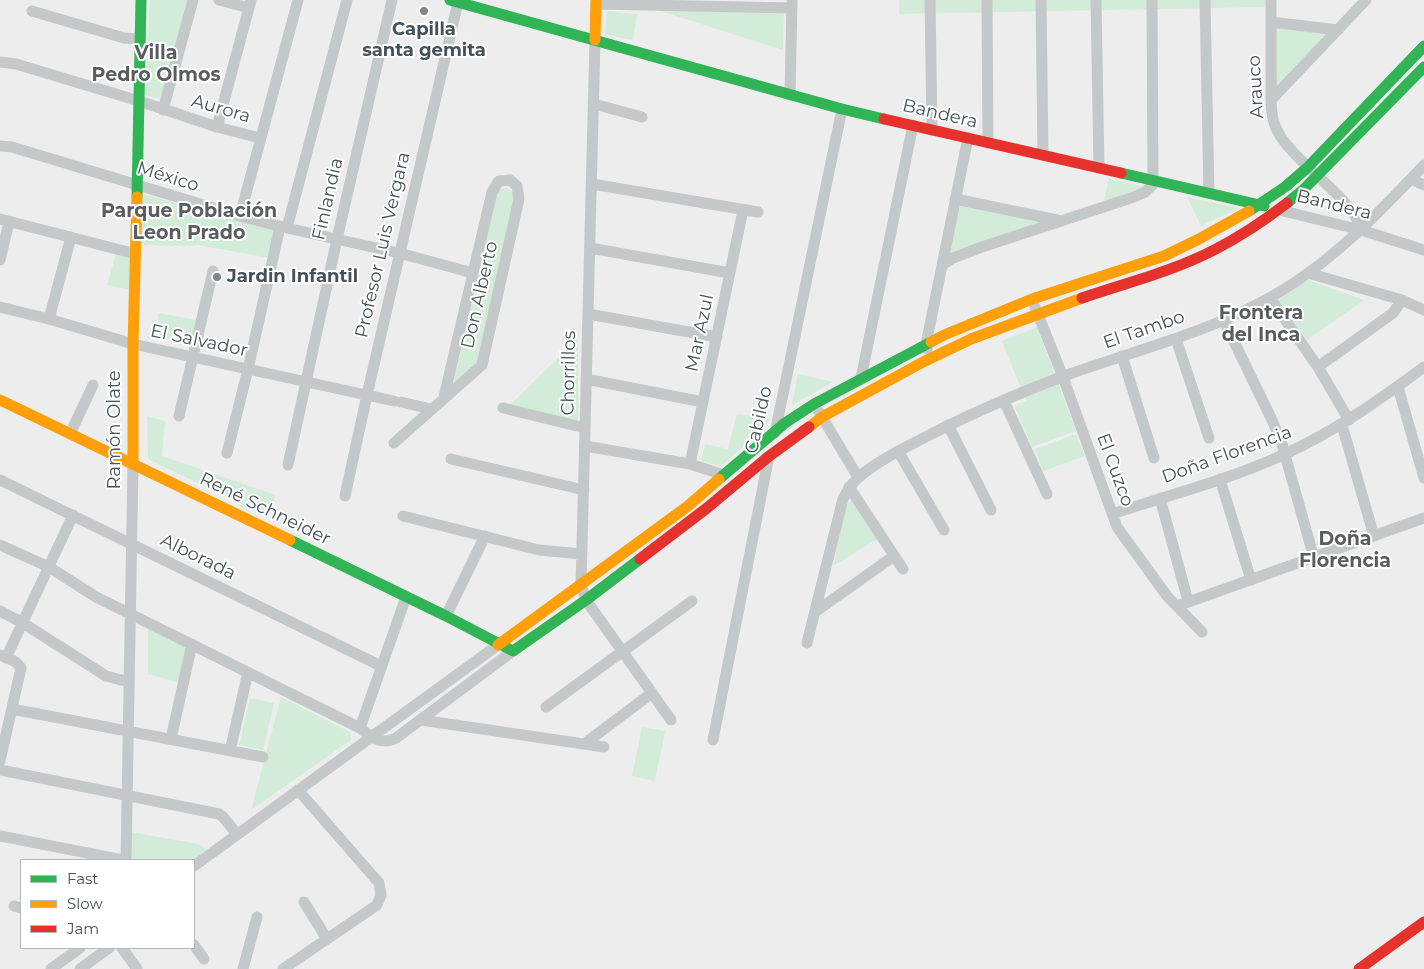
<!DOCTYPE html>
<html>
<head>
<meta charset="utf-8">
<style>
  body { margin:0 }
  #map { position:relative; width:1424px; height:969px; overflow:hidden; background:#eeeded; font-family:Montserrat,sans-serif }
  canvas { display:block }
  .legend { position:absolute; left:20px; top:859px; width:175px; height:90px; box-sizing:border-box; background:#fff; border:1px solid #b5b9bc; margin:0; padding:6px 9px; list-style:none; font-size:15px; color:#455158 }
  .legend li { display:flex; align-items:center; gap:10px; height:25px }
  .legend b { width:25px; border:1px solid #b5b9bc }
</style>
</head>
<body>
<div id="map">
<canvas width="1424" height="969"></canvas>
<ul class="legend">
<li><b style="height:6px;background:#30b455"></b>Fast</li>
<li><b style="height:6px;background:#ff9f0a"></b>Slow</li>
<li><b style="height:6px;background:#e5322d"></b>Jam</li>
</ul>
</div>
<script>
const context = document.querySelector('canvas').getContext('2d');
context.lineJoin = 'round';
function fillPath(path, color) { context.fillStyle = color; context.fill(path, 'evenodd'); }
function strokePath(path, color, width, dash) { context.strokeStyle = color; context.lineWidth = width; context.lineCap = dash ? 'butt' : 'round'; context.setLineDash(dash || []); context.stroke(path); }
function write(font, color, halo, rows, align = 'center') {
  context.font = font + ' Montserrat,sans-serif'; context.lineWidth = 4; context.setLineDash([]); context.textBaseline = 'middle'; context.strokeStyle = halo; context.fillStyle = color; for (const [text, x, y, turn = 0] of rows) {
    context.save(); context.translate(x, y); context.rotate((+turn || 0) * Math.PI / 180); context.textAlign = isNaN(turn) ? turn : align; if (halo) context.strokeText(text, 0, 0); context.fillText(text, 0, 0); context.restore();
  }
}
const green = new Path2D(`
  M 150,0 L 192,0 L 164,100 L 145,95 Z
  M 899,0 L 1265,0 L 1265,7 L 899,14 Z
  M 654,9 L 784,11 L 783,50 Z
  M 607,11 L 637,14 L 633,40 L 605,35 Z
  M 1275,26 L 1331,33 L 1276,89 Z
  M 1109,178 L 1148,188 L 1103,204 Z
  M 505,188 L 512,191 L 515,199 L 479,363 L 453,384 L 497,191 Z
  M 139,193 L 275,230 L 270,258 L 198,245 L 192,246 L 143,245 Z
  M 1187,197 L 1239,208 L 1201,226 Z
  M 960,203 L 1043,221 L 949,255 Z
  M 116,254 L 133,258 L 132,290 L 107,285 Z
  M 1308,280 L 1364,300 L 1307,340 L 1278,300 Z
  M 158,313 L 197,320 L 192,343 L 160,337 Z
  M 1037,327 L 1076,431 L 1032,447 L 1014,406 L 1026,401 L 1002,341 Z
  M 578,338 L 578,423 L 510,405 Z
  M 798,374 L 833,382 L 792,405 Z
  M 737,414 L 769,419 L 766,427 L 721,466 L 701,461 L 705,444 L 728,449 Z
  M 147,416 L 165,421 L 162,456 L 276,495 L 267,516 L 148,459 Z
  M 1076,434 L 1085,456 L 1043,471 L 1035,449 Z
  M 852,498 L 877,539 L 833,566 L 845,508 Z
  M 148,626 L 188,645 L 180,683 L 148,674 Z
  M 281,697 L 350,732 L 351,740 L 251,810 Z
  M 250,698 L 274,703 L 263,750 L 239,745 Z
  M 642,727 L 665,731 L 655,781 L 632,776 Z
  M 131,832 L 198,844 L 207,849 L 192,860 L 130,860 Z`);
const street = new Path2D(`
  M 219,0 L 249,8
  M 930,0 L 932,130
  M 987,0 L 988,143
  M 1041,0 L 1043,155
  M 1096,0 L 1099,168
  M 1152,0 L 1153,180
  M 1205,0 L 1209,193
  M 1271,0 C 1271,24 1271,48 1271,72 C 1272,91 1268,115 1278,132 C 1295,164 1355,199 1361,230
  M 596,4 L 792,8
  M 32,11 L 124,38 L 140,39
  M 1271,22 L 1338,30
  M 595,40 L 581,585 L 586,600 L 671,720
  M 0,62 L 16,64 L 139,101 L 217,127 L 260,138
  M 790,95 L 792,0
  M 1272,99 L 1366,0
  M 594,104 L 642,117
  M 163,110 L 193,0
  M 217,127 L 251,0
  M 0,146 L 12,147 L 240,216 L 287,228 L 399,253 L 473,273
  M 1411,179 L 1424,185
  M 592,184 L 758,212
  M 955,199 L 1057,220
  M 1279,210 L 1361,230 L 1424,250
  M 240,216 L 298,0
  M 0,219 L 136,254
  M 287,228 L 347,0
  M 590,248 L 730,273
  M 0,260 L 9,222
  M 942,265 L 953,258 L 982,247 L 1134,197 L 1145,192 L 1157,181
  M 1308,273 L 1402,300 L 1424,310
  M 1270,298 L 1318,367 L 1349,420
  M 0,307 L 49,319 L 133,344 L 394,401
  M 1035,307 L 1063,377 L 1117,527 L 1167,596 L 1202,632
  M 588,314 L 717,337
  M 49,319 L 71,237
  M 1224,321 L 1272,420 L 1282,444 L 1314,558
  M 1176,339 L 1209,438
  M 927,349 L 926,344 L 968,138
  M 1122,356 L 1154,458
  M 1318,367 L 1393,313 L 1402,300
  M 861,378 L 913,125
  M 586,379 L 703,402
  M 1398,387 L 1424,478
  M 1004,401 L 1047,494
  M 401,402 L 431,409
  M 503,408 L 585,428
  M 819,412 L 858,477
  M 179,416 L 213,271
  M 948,425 L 991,510
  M 1342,425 L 1374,536
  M 775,433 L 842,109
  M 70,434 L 93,385
  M 394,443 L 482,365 L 519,199 L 517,186 L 510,180 L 499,181 L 492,192 L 444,397
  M 585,446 L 690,464 L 724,475
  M 898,451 L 944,530
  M 227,453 L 248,369 L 280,227
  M 451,459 L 584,490
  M 690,464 L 743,210
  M 288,465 L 337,239 L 392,0
  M 1220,479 L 1251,580
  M 0,480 L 381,666
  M 849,487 L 903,569
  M 345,496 L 367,395 L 458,2
  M 1160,498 L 1188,601
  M 1112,514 C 1169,495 1229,480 1285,454 C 1335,431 1380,400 1424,367
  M 403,516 L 539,550 L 582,554
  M 0,545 L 49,567 L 96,597 L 360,728
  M 406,597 L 360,728 C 371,737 381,746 396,738 L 513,651
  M 1177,606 L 1424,518
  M 0,611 L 23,623 L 106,676 L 129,682
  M 815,612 L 894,556
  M 446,616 L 485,536
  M 807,643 L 843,499 C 847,491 851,484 858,478 C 872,465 898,451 916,442 C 963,417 1014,395 1064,376 C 1133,351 1205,334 1269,298 C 1329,265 1378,214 1424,165
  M 6,658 L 73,515
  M 546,707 L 692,601
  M 12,709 L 263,757
  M 421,720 L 604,747
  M 171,739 L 192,644
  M 713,740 L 769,456
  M 584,744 L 652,693
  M 230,751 L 248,672
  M 0,761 L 21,668 L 16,662 L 0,655
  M 0,770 L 219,814 L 223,817 L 237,834
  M 0,836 L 123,860
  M 126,860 L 133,464
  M 194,866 L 498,645
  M 304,902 L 327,939
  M 14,906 L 21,908
  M 194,945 L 204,959
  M 122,948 L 137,969
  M 51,969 L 80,948
  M 80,969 L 109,948
  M 243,969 L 257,917
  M 283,969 L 377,905 L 381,895 L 379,883 L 298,790`);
const fast = new Path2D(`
  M 450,0 L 842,109 L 884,119
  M 1121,173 L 1264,206
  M 137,197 L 141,0
  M 1287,203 L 1303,190 L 1424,67
  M 1249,211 L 1285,187 L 1307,168 L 1424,46
  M 719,479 L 785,423 L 814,404 L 931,342
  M 290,540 L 446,616 L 513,651 L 586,600 L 640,559`);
const slow = new Path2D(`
  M 595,40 L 596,0
  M 931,342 L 944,335 L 1032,299 L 1164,256 L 1199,239 L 1249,211
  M 0,400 L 290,540
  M 809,427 L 822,417 L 923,362 L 971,339 L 1082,298
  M 133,464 L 133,344 L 137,197
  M 498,645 L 688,506 L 719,479`);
const jam = new Path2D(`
  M 884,119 L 1121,173
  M 1082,298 C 1126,283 1174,271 1216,249 C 1241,236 1265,220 1287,203
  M 640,559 L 707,508 L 768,457 L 809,427
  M 1359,969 L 1424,922`);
const markers = [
  [424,11,5,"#80888c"],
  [217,277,5,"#80888c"]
];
const poiNames = [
  ["Capilla",424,30],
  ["santa gemita",424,51],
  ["Jardin Infantil",227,277,"left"]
];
const streetNames = [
  ["Arauco",1256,87,-93],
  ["Aurora",221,109,16],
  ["Bandera",940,114,13],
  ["México",168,177,17],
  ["Finlandia",328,199,-77],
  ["Bandera",1334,205,14],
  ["Profesor Luis Vergara",383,245,-77],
  ["Don Alberto",480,295,-77],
  ["El Tambo",1144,330,-19],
  ["Mar Azul",700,333,-78],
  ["El Salvador",199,341,12],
  ["Chorrillos",569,373,-89],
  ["Cabildo",759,420,-77],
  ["Ramón Olate",115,430,-90],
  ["Doña Florencia",1227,455,-20],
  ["El Cuzco",1115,470,70],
  ["René Schneider",265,509,26],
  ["Alborada",198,557,26]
];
const neighbourhoodNames = [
  ["Villa",156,53],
  ["Pedro Olmos",156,75],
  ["Parque Población",189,211],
  ["Leon Prado",189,233],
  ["Frontera",1261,313],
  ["del Inca",1261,335],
  ["Doña",1345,539],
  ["Florencia",1345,561]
];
fillPath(green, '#d2ecd9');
strokePath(street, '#c4c8c9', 11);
strokePath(fast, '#30b455', 11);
strokePath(slow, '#ff9f0a', 11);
strokePath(jam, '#e5322d', 11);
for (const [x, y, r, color] of markers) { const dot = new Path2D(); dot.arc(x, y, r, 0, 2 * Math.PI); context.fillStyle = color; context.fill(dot); strokePath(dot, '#fff', 2); }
write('bold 18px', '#455158', '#fff', poiNames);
write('18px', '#455158', '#fff', streetNames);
write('bold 19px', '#595d60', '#fff', neighbourhoodNames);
</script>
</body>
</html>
